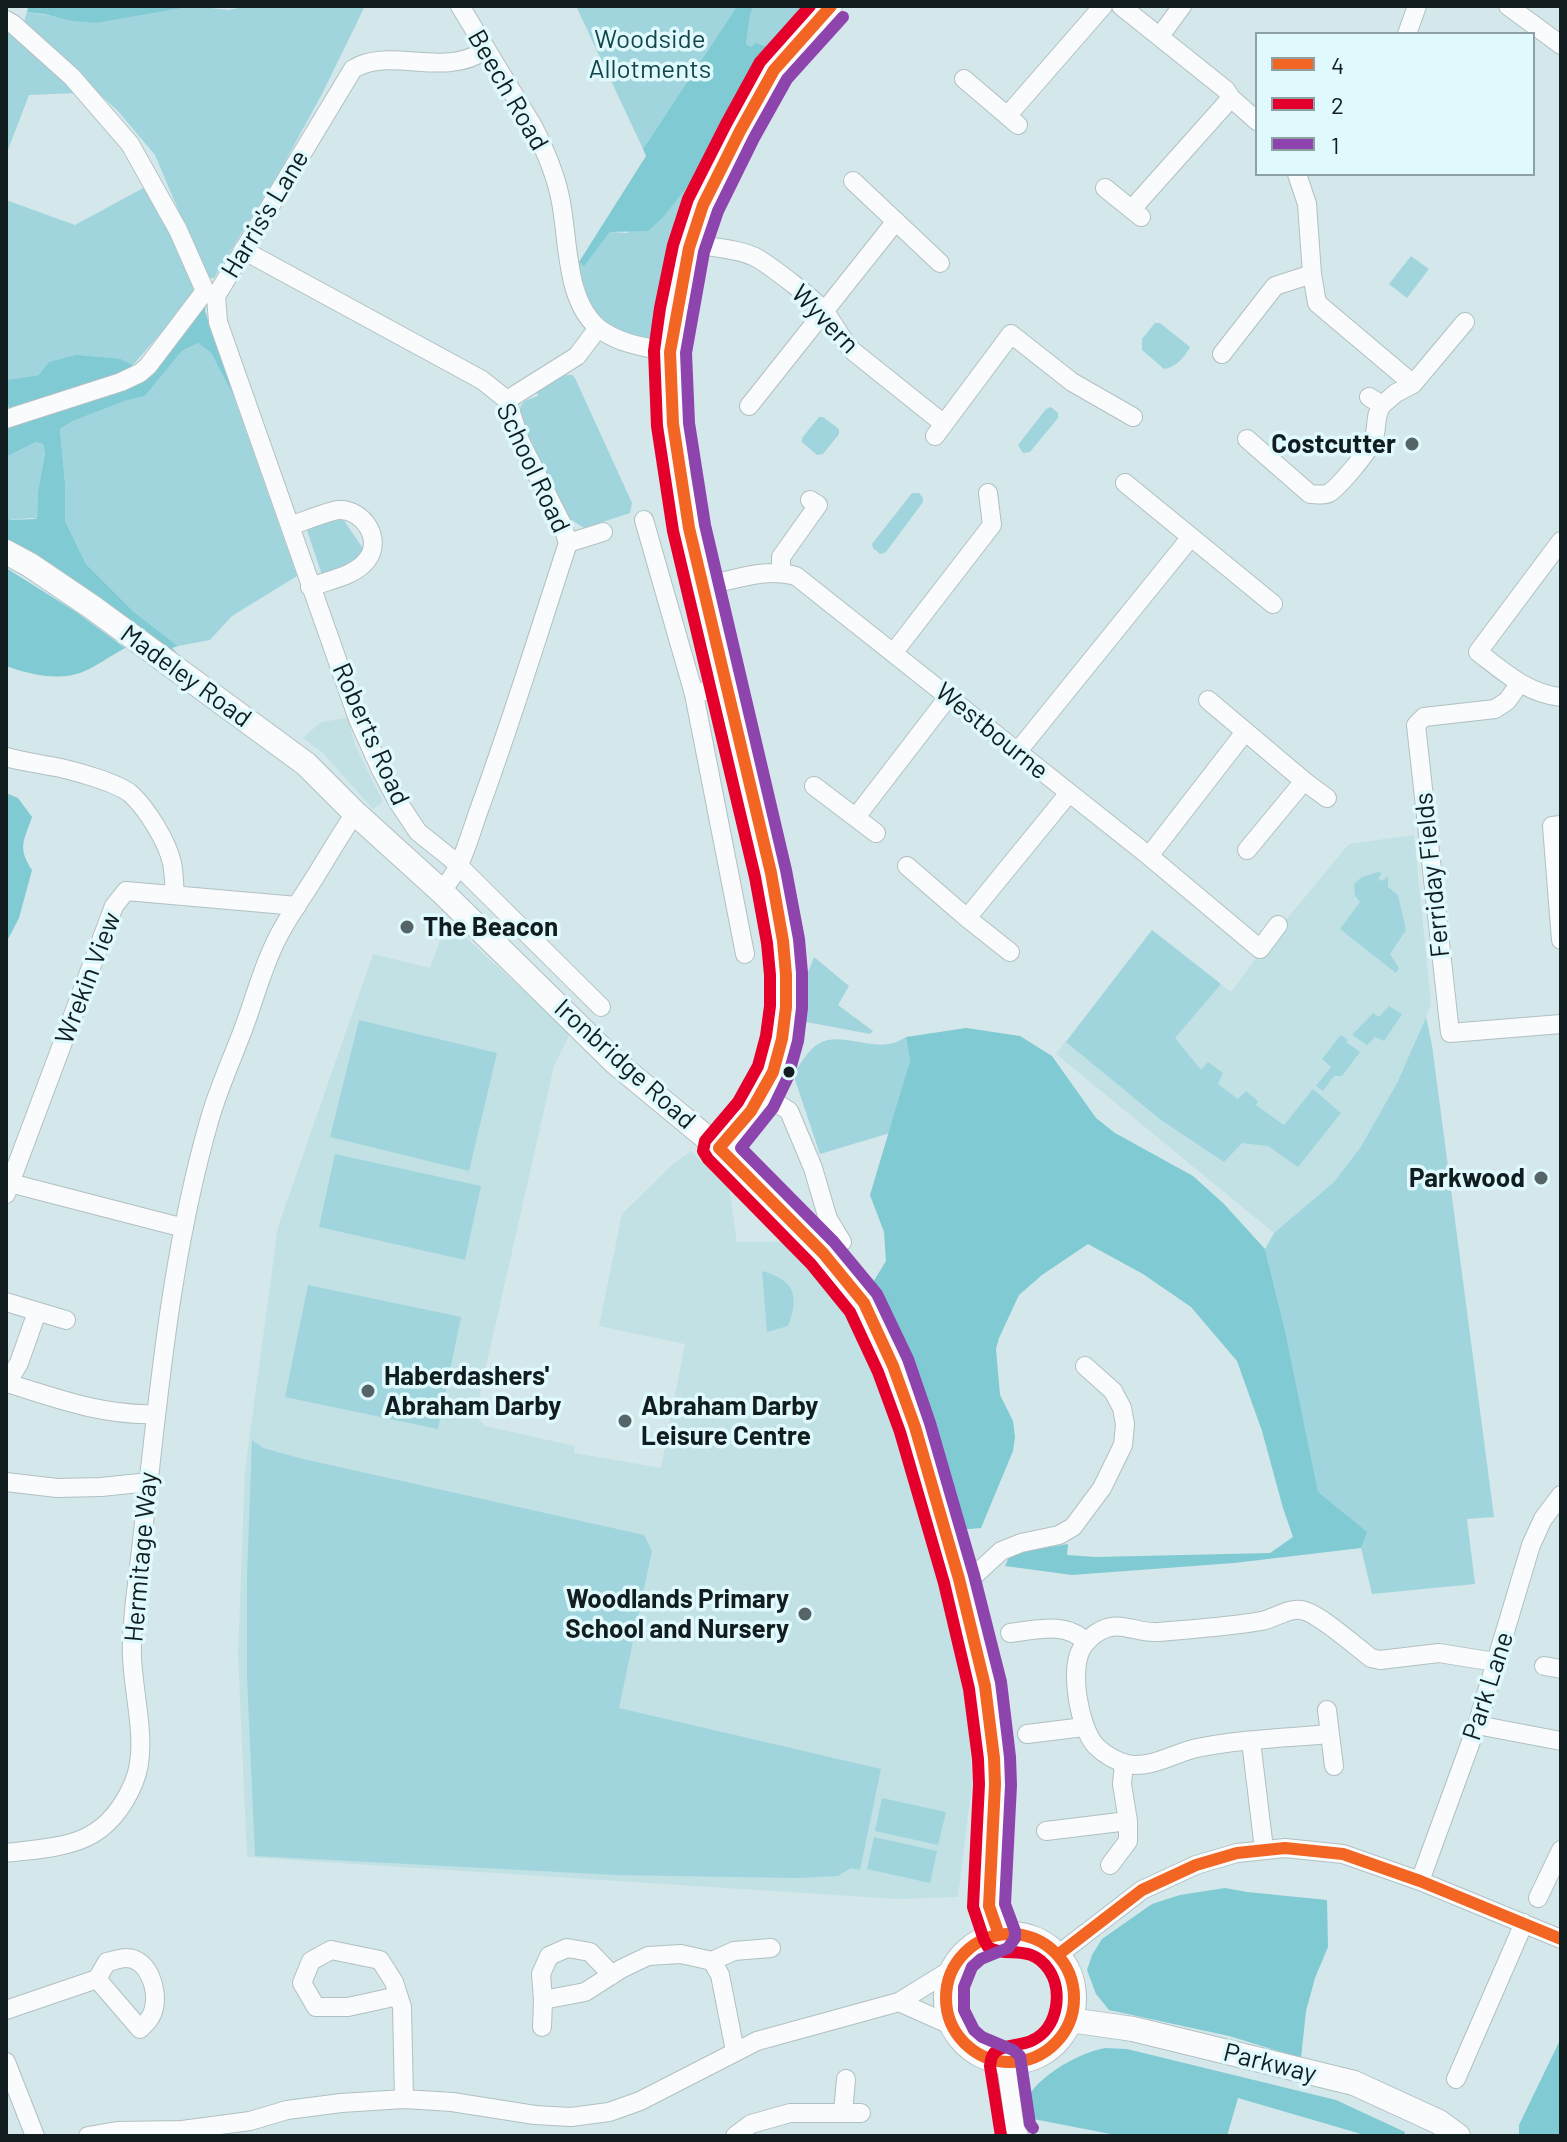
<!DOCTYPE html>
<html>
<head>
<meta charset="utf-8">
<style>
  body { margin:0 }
  #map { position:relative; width:1567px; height:2142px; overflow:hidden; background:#d4e7ea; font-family:Barlow,sans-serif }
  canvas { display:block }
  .frame { position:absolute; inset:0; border:8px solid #111d1f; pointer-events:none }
  .legend { position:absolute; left:1255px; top:32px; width:280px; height:144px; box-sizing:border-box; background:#dff9fd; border:2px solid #8da1a4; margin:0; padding:10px 14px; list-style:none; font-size:24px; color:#111d1f }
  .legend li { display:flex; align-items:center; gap:16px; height:40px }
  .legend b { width:40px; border:2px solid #8da1a4 }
</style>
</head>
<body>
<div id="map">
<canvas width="1567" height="2142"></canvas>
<div class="frame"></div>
<ul class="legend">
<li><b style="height:10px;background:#f26522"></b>4</li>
<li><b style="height:10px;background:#e4002b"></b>2</li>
<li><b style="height:10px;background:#8e44ad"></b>1</li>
</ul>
</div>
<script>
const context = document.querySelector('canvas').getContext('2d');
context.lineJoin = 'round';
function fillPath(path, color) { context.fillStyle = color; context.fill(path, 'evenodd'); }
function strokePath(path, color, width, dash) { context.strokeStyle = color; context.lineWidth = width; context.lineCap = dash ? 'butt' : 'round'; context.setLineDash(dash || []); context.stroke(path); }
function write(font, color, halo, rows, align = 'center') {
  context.font = font + ' Barlow,sans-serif'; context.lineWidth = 7; context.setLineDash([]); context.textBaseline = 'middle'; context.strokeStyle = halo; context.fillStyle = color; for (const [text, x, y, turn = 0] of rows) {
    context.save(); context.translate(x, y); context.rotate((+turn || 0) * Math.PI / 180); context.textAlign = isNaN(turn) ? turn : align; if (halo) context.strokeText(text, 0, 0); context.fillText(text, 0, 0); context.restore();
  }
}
const built = new Path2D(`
  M 348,718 L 355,745 L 383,802 L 373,809 L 323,753 L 303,738 L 321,722 Z
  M 1414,835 L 1431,1005 L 1397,1083 L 1360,1148 L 1334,1182 L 1274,1233 L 1056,1054 L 1152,930 L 1231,992 L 1270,939 L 1349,844 Z
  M 447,920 L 570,1034 L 554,1066 L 475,1415 L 485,1426 L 575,1446 L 574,1453 L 661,1468 L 685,1344 L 599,1326 L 622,1214 L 673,1164 L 691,1151 L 729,1188 L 737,1242 L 785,1242 L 836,1290 L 863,1330 L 913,1456 L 966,1677 L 972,1783 L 958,1897 L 897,1899 L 247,1857 L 238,1655 L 245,1470 L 278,1227 L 373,954 L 430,968 Z`);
const green = new Path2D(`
  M 194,6 L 228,10 L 249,6 L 365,6 L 322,94 L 280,171 L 214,278 L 207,278 L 155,155 L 118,111 L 23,25 L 27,12 L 97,23 Z
  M 576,6 L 737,6 L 643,149 Z
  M 753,6 L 822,6 L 775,58 L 667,309 L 661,333 L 653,339 C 625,337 597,322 585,296 C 580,287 579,275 577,265 L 579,262 L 584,265 L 610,232 L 628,233 L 751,47 L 746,44 L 750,16 Z
  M 6,28 L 79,93 L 29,95 L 6,155 Z
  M 147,186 L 168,228 L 193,287 L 193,296 L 133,365 L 121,359 L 50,362 L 40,375 L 6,380 L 6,200 L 75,225 Z
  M 1411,256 L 1429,269 L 1407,298 L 1389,284 Z
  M 1155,323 L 1160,323 L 1190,347 C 1184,358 1176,367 1164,369 L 1142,350 L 1142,339 Z
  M 198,343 L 211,353 L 234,397 L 297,576 L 232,616 L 210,640 L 178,646 L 134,612 L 86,564 L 65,521 L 65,483 L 60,429 L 73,421 L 125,401 L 145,396 L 182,351 Z
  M 565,375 L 572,375 L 575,378 L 632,503 L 630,513 L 584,528 L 567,517 L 520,417 C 519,401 524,401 538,396 L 537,392 Z
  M 1051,407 L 1058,413 L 1058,418 L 1030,452 L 1023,453 L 1018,445 L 1046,409 Z
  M 819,417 L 823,417 L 839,429 L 839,434 L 823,454 L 817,455 L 802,442 L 802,438 Z
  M 36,442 L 43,444 L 45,453 L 38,491 L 37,519 L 32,518 L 8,520 L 6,513 L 6,457 Z
  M 912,493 L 919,493 L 923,498 L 923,502 L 886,552 L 880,554 L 873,548 L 872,544 Z
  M 334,517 L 343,519 L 366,553 L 361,560 L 322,575 L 306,527 Z
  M 1378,872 L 1382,873 L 1378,878 L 1382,881 L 1388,876 L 1388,887 L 1398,895 L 1406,930 L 1390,954 L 1399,968 L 1396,973 L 1340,929 L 1360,902 L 1355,895 L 1354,884 L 1362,877 Z
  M 1152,930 L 1221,984 L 1175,1038 L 1201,1070 L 1208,1062 L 1223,1073 L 1218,1084 L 1238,1099 L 1246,1091 L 1258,1101 L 1256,1105 L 1284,1125 L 1313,1089 L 1341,1113 L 1298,1167 L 1268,1146 L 1242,1143 L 1224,1162 L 1161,1120 L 1066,1042 Z
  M 814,957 L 849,986 L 838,1005 L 873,1031 L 870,1034 L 801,1021 L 803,985 Z
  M 1389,1006 L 1402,1014 L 1384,1041 L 1375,1037 L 1367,1045 L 1352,1035 L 1373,1013 L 1379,1017 Z
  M 1426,1017 L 1432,1045 L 1494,1517 L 1467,1519 L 1475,1584 L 1372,1594 L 1361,1548 L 1366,1532 L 1318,1493 L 1285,1330 L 1265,1249 L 1274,1233 L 1334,1182 L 1360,1148 L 1397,1083 Z
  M 359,1020 L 497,1053 L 469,1171 L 330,1137 Z
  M 1341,1035 L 1348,1040 L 1346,1042 L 1360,1052 L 1342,1076 L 1334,1076 L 1323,1091 L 1316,1086 L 1331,1067 L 1322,1059 Z
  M 906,1037 L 910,1061 L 890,1133 L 820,1154 L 793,1074 C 800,1065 808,1050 818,1044 C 843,1029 876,1057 906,1037 Z
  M 335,1154 L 481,1186 L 465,1260 L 319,1227 Z
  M 762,1271 C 794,1280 800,1295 788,1326 L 767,1332 Z
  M 308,1285 L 461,1317 L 438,1429 L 285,1397 Z
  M 252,1440 L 263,1448 L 303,1459 L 644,1535 L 652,1551 L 619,1708 L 881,1769 L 860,1870 L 851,1868 L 838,1876 L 798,1878 L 731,1877 L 616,1875 L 255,1856 L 247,1678 L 247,1575 Z
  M 882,1798 L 946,1812 L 938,1845 L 875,1831 Z
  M 874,1837 L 937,1851 L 930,1883 L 867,1869 Z`);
const forest = new Path2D(`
  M 98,6 L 194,6 L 97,23 L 73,21 L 44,14 L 27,12 L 28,8 Z
  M 737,6 L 753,6 L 750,16 L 746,44 L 751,47 L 756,43 L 767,47 L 690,183 L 664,216 L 648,231 L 610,232 L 584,266 L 579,262 L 646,156 L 643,149 Z
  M 207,301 L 205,311 L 234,397 L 211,353 L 198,343 L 182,351 L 145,396 L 125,401 L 73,421 L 60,429 L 65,483 L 65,521 L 86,564 L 134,612 L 178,646 L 172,648 L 191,668 L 6,545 L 6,513 L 9,520 L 37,519 L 38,491 L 45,453 L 43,444 L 36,442 L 6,457 L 6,424 L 152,373 L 175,346 Z
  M 76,355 L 121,359 L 133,365 L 127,373 L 9,409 L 6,395 L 6,380 L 39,375 L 49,362 Z
  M 6,568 L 76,612 L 125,648 C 110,656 96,667 80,673 C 58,681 28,674 6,666 Z
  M 6,793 L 18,798 L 32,817 C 24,841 17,847 32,870 L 19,918 L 6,943 Z
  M 966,1028 L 1020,1036 L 1052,1056 L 1096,1118 L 1115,1133 L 1193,1176 L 1223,1203 L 1265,1249 L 1285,1330 L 1318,1492 L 1367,1532 L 1361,1548 L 1234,1563 L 1072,1575 L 1005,1566 L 1009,1557 L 1025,1551 L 1068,1544 L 1067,1555 L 1096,1557 L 1270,1553 L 1293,1537 L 1283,1508 L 1262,1431 L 1237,1361 L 1191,1307 L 1143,1274 L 1088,1244 L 1042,1275 L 1019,1295 L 999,1338 L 996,1349 L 1000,1395 L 1013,1421 L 1015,1437 L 1013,1451 L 981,1528 L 958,1530 L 929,1430 L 898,1344 L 867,1292 L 886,1261 L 884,1232 L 870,1195 L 910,1061 L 906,1037 Z
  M 1225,1888 L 1247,1892 L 1327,1900 L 1328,1947 L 1315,1978 L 1306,2011 L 1301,2058 L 1229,2036 L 1109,2010 L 1096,1994 L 1087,1970 L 1092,1955 L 1102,1939 L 1152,1904 L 1180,1895 Z
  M 1561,2038 L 1561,2136 L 1519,2136 L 1519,2125 Z
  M 1105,2048 L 1127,2049 L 1336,2100 L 1405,2132 L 1404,2136 L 1368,2136 L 1238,2098 L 1227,2136 L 1121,2136 L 1028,2118 L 1023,2110 C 1028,2080 1078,2053 1105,2048 Z`);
const minor = new Path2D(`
  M 460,6 L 534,128 C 545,150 555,173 560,197 C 569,237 564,303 601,330 C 623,345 645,347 670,352
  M 1121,6 L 1226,90 L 1231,98 L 1257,121
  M 1508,6 L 1561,45
  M 6,20 L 13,24 L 72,77 L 130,144 L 178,230 L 205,291
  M 1407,34 L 1417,6
  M 1160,36 L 1182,6
  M 964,79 L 1018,125
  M 1008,115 L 1103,6
  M 1297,174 L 1307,204 L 1312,274 L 1317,303 L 1413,384
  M 853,181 L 940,263
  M 1105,188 L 1141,217
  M 1132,209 L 1231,98
  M 691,243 C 711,248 738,248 757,258 C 772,267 814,299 825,312 C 835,325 841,340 854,352 L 944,424
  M 243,250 L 482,380 L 507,400 L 520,441 L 562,524 L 568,543 C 539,631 512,720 480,807 C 470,834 462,870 441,891
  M 216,296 L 218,322 L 358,719 L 381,770 L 398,802 L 418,832 L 453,860 L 601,1007
  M 1222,354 L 1275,286 L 1312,274
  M 1369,397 L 1382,405 L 1396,393 L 1413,384 L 1465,322
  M 507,400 L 577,356 L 598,328
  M 749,406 L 896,221
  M 6,419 L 121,382 L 140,373 L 148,366 L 205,291 L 216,296 L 353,69 C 392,46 444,79 485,50
  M 935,436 L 1011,334 L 1072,382 L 1133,417
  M 1247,439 L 1310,494 C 1317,494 1323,496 1329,493 C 1338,488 1368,452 1372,442 C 1379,430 1373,417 1382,405
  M 1125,483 L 1273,604
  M 644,520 L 694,694 L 745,954
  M 290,526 C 302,522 328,511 339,510 C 363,509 383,539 367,560 C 355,576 329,580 310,587
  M 1561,541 L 1478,652 C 1504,672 1528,694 1561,697
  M 568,543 L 603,532
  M 781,571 L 781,557 L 818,505 L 810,500
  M 704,586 C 734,580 766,567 796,576 L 1149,856 L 1260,949 L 1278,925
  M 894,652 L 992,525 L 988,493
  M 1520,683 L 1507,701 L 1495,709 L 1424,717 L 1416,725 L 1450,1033 L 1561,1024
  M 694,694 L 727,685
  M 1208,700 L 1304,781
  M 1018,751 L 1191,537
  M 6,757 C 24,762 42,764 61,768 C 78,772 118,783 131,794 C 147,809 167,841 172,863 C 174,872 174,884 175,894
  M 814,786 L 876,833
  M 856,817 L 949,696
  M 1561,825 L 1552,826 L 1561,940
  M 1247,850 L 1304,781 L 1327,798
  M 1149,856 L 1245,732
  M 907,866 L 967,918 L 1010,952
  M 967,918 L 1069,793
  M 763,1094 L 789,1111 L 813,1168 L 828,1219 L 842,1242
  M 10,1183 L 184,1228
  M 6,1194 L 114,906 L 126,891 L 297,906
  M 6,1302 L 66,1320
  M 37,1312 L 19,1363 L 7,1383 C 56,1398 103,1416 155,1414
  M 6,1482 L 57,1488 L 101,1487 L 149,1482
  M 959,1579 L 976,1574 L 1001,1551 L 1021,1543 L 1059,1535 L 1073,1527 L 1102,1488 L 1123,1445 L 1125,1424 L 1122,1408 L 1113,1391 L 1085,1366
  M 1010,1633 C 1036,1630 1066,1621 1086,1642
  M 1544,1666 L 1561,1669
  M 1327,1710 L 1334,1766
  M 1477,1725 L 1561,1741
  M 1027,1734 L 1084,1727
  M 1330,1734 C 1286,1738 1240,1739 1197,1748 C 1174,1753 1151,1769 1127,1764 C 1116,1761 1104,1754 1096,1746 C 1079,1728 1069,1669 1082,1648 C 1085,1643 1090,1638 1095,1634 C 1119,1617 1134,1634 1158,1632 C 1192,1629 1227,1627 1261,1621 C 1274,1619 1287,1608 1301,1610 C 1318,1612 1356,1647 1371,1658 L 1380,1660 L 1439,1653 L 1495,1662
  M 1251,1741 L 1264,1849
  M 1046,1831 L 1128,1821
  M 6,1853 C 67,1846 107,1846 134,1782 C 149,1746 133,1695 132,1656 C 131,1632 134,1608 137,1584 C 156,1428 166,1270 210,1118 C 219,1087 233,1057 244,1027 C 255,998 263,965 278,937 C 287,919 299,902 310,885 C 325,861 339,837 355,813
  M 1110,1865 L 1128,1841 L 1128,1821 L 1122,1784 L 1124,1763
  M 1420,1881 L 1477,1725 L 1531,1545 L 1543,1519 L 1561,1495
  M 1538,1898 L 1561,1850
  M 1059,1954 L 1142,1890 L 1196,1865 L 1237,1853 L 1285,1848 L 1343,1854 L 1420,1881 L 1561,1939
  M 712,1961 L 720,1975 L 735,2051
  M 398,1996 L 348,2007 L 316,2007 L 302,1983 L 311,1961 L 331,1950 L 380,1960 L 394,1982 L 402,2007 L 404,2099
  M 543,2000 L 541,1974 L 549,1956 L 567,1948 L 590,1952 L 612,1975
  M 899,2002 L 953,2026
  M 6,2010 L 97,1979 L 107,1962 C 113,1961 120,1958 126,1958 C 149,1958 158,1990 154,2008 C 152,2018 146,2023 140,2029 L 97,1979
  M 542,2027 L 543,2000 L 585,1992 L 621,1969 L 648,1956 L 681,1954 L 712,1961 L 734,1951 L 771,1948
  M 6,2062 L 35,2136
  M 1006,2064 L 1015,2129 L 1019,2136
  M 1456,2079 L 1524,1923
  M 843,2113 L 846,2079
  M 88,2136 L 117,2131 L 182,2130 L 250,2121 L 287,2110 L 341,2103 L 404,2099 L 452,2102 L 535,2115 L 571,2117 L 609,2112 L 640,2101 L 757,2041 L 899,2002 L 954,1968
  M 735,2136 L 751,2124 L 790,2113 L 861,2113`);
const tertiary = new Path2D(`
  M 719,1148 C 753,1114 772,1087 782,1039 C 798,957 766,857 748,776 C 729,693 710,610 689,528 L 680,478 L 673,424 L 670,352 L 676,311 L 689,248 L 703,205 L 740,131 L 774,70 L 831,6`);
const secondary = new Path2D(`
  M 6,552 L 30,565 L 92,607 L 306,764 L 355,813 L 441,891 L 615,1062 L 719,1148 L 823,1253 L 864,1303 L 893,1366 L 915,1427 L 959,1579 L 985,1686 L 994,1758 L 995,1784 L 989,1906 L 999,1935
  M946 1998a64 64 0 1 1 128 0a64 64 0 1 1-128 0Z
  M 1070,2020 L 1133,2029 L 1354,2083 L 1439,2122 L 1458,2136`);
const bus1 = new Path2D(`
  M 719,1148 L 751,1111 L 773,1072 L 782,1039 L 786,1007 L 786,975 L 783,941 L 771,873 L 689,528 L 673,424 L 670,352 L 689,248 L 703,205 L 740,131 L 774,70 L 831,6
  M 719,1148 L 823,1253 L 864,1303 L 893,1366 L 915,1427 L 959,1579 L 985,1686 L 994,1758 L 995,1784 L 989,1906 L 999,1935
  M946 1998a64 64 0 1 1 128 0a64 64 0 1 1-128 0Z
  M 1059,1954 L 1142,1890 L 1196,1865 L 1237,1853 L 1285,1848 L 1343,1854 L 1420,1881 L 1561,1939`);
const bus2 = new Path2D(`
  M 810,6 L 760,62 L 726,124 L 688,199 L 673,245 L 660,308 L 654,351 L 657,426 L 673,531 L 755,877 L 767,943 L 770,975 L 770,1006 L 766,1036 L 758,1066 L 738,1102 L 705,1141 L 703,1151 L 708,1159 L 811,1264 L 850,1312 L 878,1372 L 900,1432 L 944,1583 L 969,1689 L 978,1759 L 979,1784 L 973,1907 L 984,1940 L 988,1947 C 1007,1959 1030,1942 1049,1970 C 1063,1991 1058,2028 1033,2040 C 1022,2046 1008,2044 998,2050 C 991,2054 991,2060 990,2066 L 1001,2136`);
const bus3 = new Path2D(`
  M 843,17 L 787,79 L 754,138 L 718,211 L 704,252 L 686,353 L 689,423 L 705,525 L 786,870 L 799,939 L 802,973 L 802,1008 L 798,1041 L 788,1077 L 773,1108 L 741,1148 L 834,1242 L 877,1294 L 908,1359 L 930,1423 L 974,1575 L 1001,1682 L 1010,1757 L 1011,1785 L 1005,1904 L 1015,1931 L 1015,1938 L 1008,1948 L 981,1959 L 972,1967 L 964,1987 L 964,2010 L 974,2030 L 982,2037 L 1013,2050 L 1020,2056 L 1030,2124 L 1033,2128`);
const markers = [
  [1412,444,8,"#556466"],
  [407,927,8,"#556466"],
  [789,1072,7,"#111d1f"],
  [1541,1178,8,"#556466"],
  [368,1391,8,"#556466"],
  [625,1421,8,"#556466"],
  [805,1614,8,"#556466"]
];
const parkNames = [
  ["Woodside",650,39],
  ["Allotments",650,69]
];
const streetNames = [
  ["Beech Road",508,90,60],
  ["Harris's Lane",265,214,-59],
  ["Wyvern",825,319,46],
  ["School Road",533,468,65],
  ["Madeley Road",186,676,36],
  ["Westbourne",992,731,39],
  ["Roberts Road",371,734,66],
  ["Ferriday Fields",1432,875,-96],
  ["Wrekin View",88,978,-69],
  ["Ironbridge Road",625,1064,42],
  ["Hermitage Way",141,1557,-85],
  ["Park Lane",1488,1686,-72],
  ["Parkway",1270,2063,14]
];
const poiNames = [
  ["Costcutter",1396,444],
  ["The Beacon",423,927,"left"],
  ["Parkwood",1525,1178],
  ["Haberdashers'",384,1376,"left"],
  ["Abraham Darby",384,1406,"left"],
  ["Abraham Darby",641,1406,"left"],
  ["Leisure Centre",641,1436,"left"],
  ["Woodlands Primary",789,1599],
  ["School and Nursery",789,1629]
];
fillPath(built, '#c1e1e5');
fillPath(green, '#a1d5dd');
fillPath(forest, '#80cad3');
strokePath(minor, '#b1c0c2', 20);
strokePath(tertiary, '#b1c0c2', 24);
strokePath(secondary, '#b1c0c2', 26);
strokePath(minor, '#f9fbfc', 18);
strokePath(tertiary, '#f9fbfc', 22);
strokePath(secondary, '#f9fbfc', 24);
strokePath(bus1, '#f26522', 12);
strokePath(bus2, '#e4002b', 12);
strokePath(bus3, '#8e44ad', 12);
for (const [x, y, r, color] of markers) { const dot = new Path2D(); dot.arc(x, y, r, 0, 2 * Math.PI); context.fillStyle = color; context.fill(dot); strokePath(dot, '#dff9fd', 3); }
write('26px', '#12464c', '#dff9fd', parkNames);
write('26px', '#111d1f', '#dff9fd', streetNames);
write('bold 26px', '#111d1f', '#dff9fd', poiNames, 'right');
</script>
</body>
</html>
